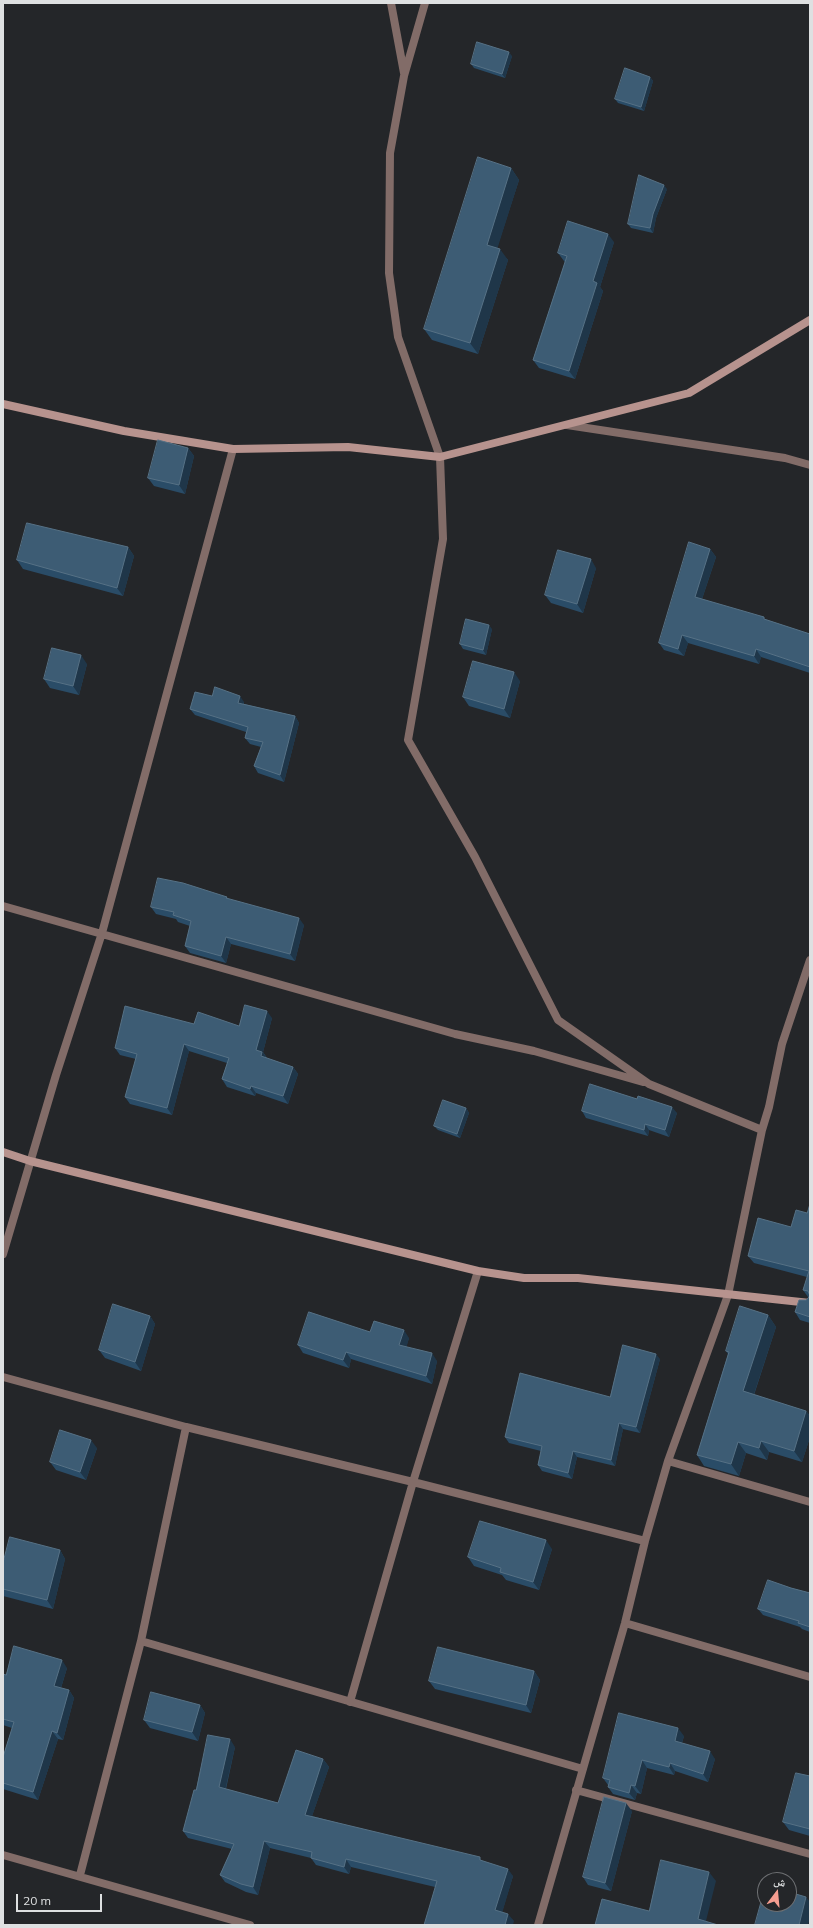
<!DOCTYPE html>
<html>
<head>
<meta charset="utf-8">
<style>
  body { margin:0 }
  #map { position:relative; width:813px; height:1928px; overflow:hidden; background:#242629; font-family:Mulish,"Noto Naskh Arabic",sans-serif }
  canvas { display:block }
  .frame { position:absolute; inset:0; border:4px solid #dee0e1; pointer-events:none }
  .north { position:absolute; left:757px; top:1872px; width:40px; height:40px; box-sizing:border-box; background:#242629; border:1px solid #6e7073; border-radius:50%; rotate:16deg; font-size:11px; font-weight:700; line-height:16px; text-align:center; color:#dee0e1 }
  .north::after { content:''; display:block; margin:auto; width:14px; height:18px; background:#f59d90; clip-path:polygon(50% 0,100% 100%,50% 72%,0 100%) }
  .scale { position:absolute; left:16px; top:1894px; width:86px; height:18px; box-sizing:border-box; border:2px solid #dee0e1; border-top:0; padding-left:5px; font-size:12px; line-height:14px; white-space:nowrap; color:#dee0e1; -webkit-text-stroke:3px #242629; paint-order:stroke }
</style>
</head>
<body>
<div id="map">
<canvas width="813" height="1928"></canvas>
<div class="frame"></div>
<div class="north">ش</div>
<div class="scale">20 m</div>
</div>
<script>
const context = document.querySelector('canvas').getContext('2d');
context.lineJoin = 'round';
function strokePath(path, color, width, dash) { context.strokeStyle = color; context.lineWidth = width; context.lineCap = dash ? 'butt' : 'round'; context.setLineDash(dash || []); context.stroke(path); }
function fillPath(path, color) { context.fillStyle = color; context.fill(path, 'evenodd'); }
const street = new Path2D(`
  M 391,3 L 404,73
  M 425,3 L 404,76 L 390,153 L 389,273 L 398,337 L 440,457 L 443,539 L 408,740 L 475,857 L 558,1020 L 649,1084 L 762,1130 L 728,1295 L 668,1461 L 645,1541 L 625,1623 L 538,1925
  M 567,425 L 785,458 L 810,465
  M 3,906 L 455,1034 L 534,1051 L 643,1082
  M 762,1130 L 769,1107 L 782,1044 L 810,960
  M 3,1254 L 56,1075 L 102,933 L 233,449
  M 3,1377 L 186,1427 L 413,1482 L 645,1541
  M 668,1461 L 810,1502
  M 625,1623 L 810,1677
  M 141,1641 L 583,1769
  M 350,1702 L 413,1482 L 478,1271
  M 576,1790 L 810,1854
  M 3,1855 L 250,1925
  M 80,1875 L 141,1641 L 186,1427`);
const secondary = new Path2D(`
  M 3,404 L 124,431 L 233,449 L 348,447 L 440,457 L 689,393 L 810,320
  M 3,1152 L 30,1161 L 478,1271 L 524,1278 L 578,1278 L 810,1303`);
const wall = new Path2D(`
  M 512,56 L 505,78 L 474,68 L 471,64 Z
  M 650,77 L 653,81 L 644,111 L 618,103 L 615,99 Z
  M 511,168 L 519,180 L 497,248 L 508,260 L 478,354 L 432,340 L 424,329 Z
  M 667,189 L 656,218 L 653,233 L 631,228 L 628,224 Z
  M 614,242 L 600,287 L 603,291 L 575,379 L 539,368 L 533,360 L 565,262 L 564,261 L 558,253 Z
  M 188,448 L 194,456 L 185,494 L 154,486 L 148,478 Z
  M 128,547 L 134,556 L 123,596 L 23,569 L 17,560 Z
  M 710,549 L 716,557 L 702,599 L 810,634 L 810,673 L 761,657 L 759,664 L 688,643 L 684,656 L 664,650 L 659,643 Z
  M 596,568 L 583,613 L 551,603 L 545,595 Z
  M 492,629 L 486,655 L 463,649 L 460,644 Z
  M 87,664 L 79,695 L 50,688 L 44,679 Z
  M 520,681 L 510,718 L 469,706 L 463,697 Z
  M 212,696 L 244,702 L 244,704 L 295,716 L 299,723 L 284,782 L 258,773 L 254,766 L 261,747 L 250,744 L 245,738 L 246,732 L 195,715 L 190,709 Z
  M 227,897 L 228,899 L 304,925 L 295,961 L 231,944 L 226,963 L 190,953 L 185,946 L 190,926 L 178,922 L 176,919 L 156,914 L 151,907 Z
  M 272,1018 L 263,1052 L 267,1058 L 293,1067 L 298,1074 L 288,1104 L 256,1093 L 255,1096 L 227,1087 L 222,1079 L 227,1063 L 189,1051 L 172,1115 L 130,1104 L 125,1097 L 136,1059 L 120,1055 L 115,1048 L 194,1024 L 239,1026 Z
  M 637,1099 L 677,1113 L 669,1137 L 649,1130 L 648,1136 L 586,1118 L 582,1111 Z
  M 466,1108 L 469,1113 L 460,1138 L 438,1130 L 434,1126 Z
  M 810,1204 L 810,1323 L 800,1320 L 795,1312 L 809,1298 L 808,1297 L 803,1290 L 807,1277 L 754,1263 L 748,1256 L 791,1227 L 807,1213 Z
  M 768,1315 L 776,1327 L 754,1395 L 806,1411 L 810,1416 L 810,1437 L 802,1462 L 769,1452 L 767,1460 L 746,1453 L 739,1476 L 704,1466 L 697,1455 L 728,1354 L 726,1351 Z
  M 150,1316 L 155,1324 L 141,1371 L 105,1358 L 99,1350 Z
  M 370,1332 L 409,1338 L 406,1347 L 437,1361 L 432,1384 L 351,1359 L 349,1368 L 303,1353 L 298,1345 Z
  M 660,1359 L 640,1433 L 623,1429 L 615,1466 L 577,1457 L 572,1479 L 542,1471 L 538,1465 L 541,1451 L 509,1443 L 505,1437 L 610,1397 Z
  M 97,1448 L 86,1480 L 56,1470 L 50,1462 Z
  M 552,1549 L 539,1590 L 506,1580 L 502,1575 L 474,1566 L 468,1557 Z
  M 60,1550 L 65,1559 L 53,1609 L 3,1596 L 3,1563 Z
  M 791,1588 L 810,1593 L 810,1632 L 802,1629 L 800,1627 L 763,1615 L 758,1609 Z
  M 67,1668 L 61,1688 L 69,1690 L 74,1698 L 63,1740 L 58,1739 L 38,1800 L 3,1789 L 3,1757 L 12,1728 L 3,1725 L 3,1674 L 6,1675 Z
  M 534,1671 L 540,1680 L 531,1713 L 435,1689 L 429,1681 Z
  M 200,1705 L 205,1713 L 198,1741 L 150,1728 L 144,1720 Z
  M 684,1736 L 682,1743 L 715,1759 L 708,1782 L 675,1771 L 674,1775 L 647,1768 L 641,1794 L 637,1793 L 635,1800 L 613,1794 L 608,1787 L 608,1785 L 603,1778 Z
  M 235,1747 L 226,1789 L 278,1803 L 323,1759 L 329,1767 L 312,1816 L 483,1861 L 513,1876 L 502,1912 L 514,1921 L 435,1887 L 351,1867 L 349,1874 L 316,1865 L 311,1858 L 270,1848 L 258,1895 L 246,1892 L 225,1882 L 220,1875 L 232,1849 L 188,1838 L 183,1831 L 196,1790 Z
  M 810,1776 L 810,1836 L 789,1830 L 783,1822 Z
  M 632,1811 L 611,1891 L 588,1885 L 583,1877 Z`);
const shadedWall = new Path2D(`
  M 509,52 L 512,56 L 505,78 L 502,74 Z
  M 650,77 L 653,81 L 644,111 L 641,107 Z
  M 511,168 L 519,180 L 495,256 L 487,245 Z
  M 664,185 L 667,189 L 656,218 L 653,233 L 650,228 L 653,214 Z
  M 608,234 L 614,242 L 600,287 L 603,291 L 575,379 L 569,371 L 593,281 Z
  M 500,249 L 508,260 L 478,354 L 470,343 Z
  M 188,448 L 194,456 L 185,494 L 179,485 Z
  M 128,547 L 134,556 L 123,596 L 117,588 Z
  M 710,549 L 716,557 L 700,605 L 695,597 Z
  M 591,559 L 596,568 L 583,613 L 577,604 Z
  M 489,625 L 492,629 L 486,655 L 483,650 Z
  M 682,635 L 688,643 L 684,656 L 678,649 Z
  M 756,649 L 761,657 L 759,664 L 754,656 Z
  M 81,655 L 87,664 L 79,695 L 73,686 Z
  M 514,672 L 520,681 L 510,718 L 504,709 Z
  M 240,696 L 244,702 L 242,709 L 238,703 Z
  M 295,716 L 299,723 L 284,782 L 280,775 Z
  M 299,918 L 304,925 L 295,961 L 290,954 Z
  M 226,937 L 231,944 L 226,963 L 221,956 Z
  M 267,1011 L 272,1018 L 263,1052 L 267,1059 L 266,1064 L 256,1050 Z
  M 184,1044 L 189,1051 L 172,1115 L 167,1108 Z
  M 293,1067 L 298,1074 L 288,1104 L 283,1096 Z
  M 251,1086 L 256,1093 L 255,1096 L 250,1089 Z
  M 672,1107 L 677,1113 L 669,1137 L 665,1130 Z
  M 466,1108 L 469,1113 L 460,1138 L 457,1134 Z
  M 645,1124 L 649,1130 L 648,1136 L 644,1130 Z
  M 768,1315 L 776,1327 L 751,1403 L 743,1391 Z
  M 150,1316 L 155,1324 L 141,1371 L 135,1362 Z
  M 404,1330 L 409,1338 L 405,1353 L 399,1345 Z
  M 346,1352 L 351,1359 L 349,1368 L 343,1360 Z
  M 432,1353 L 437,1361 L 432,1384 L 426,1376 Z
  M 656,1354 L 660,1359 L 640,1433 L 636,1427 Z
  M 806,1411 L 810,1416 L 810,1437 L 802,1462 L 794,1451 Z
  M 619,1423 L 623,1429 L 615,1466 L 611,1460 Z
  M 91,1440 L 97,1448 L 86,1480 L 80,1472 Z
  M 761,1441 L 769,1452 L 767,1460 L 759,1448 Z
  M 738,1442 L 746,1453 L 739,1476 L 731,1464 Z
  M 573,1451 L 577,1457 L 572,1479 L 568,1473 Z
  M 546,1540 L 552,1549 L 539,1590 L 533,1582 Z
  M 60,1550 L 65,1559 L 53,1609 L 47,1600 Z
  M 62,1660 L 67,1668 L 59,1694 L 54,1686 Z
  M 534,1671 L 540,1680 L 531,1713 L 526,1705 Z
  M 69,1690 L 74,1698 L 63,1740 L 57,1733 Z
  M 200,1705 L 205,1713 L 198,1741 L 192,1732 Z
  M 678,1728 L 684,1736 L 680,1749 L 675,1741 Z
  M 52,1731 L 58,1739 L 38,1800 L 33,1792 Z
  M 230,1739 L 235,1747 L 224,1795 L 219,1787 Z
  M 710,1751 L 715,1759 L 708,1782 L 703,1774 Z
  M 323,1759 L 329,1767 L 310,1822 L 305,1815 Z
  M 642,1760 L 647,1768 L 641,1794 L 635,1786 Z
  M 670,1763 L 675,1771 L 674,1775 L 669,1767 Z
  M 631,1785 L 637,1793 L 635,1800 L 629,1793 Z
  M 626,1803 L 632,1811 L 611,1891 L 605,1883 Z
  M 264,1841 L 270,1848 L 258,1895 L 253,1887 Z
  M 346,1859 L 351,1867 L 349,1874 L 344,1867 Z
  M 508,1869 L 513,1876 L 501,1917 L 495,1910 Z
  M 709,1872 L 716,1881 L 705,1925 L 698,1919 Z
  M 806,1897 L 810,1902 L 810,1918 L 808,1925 L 799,1925 Z
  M 508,1914 L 514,1921 L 513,1925 L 505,1925 Z`);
const building = new Path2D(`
  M 477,42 L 509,52 L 502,74 L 471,64 Z
  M 625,68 L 650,77 L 641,107 L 615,99 Z
  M 478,157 L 511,168 L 487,245 L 500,249 L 470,343 L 424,329 Z
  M 639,175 L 664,185 L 653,214 L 650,228 L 628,224 Z
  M 568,221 L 608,234 L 593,281 L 597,283 L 569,371 L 533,360 L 567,256 L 558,253 Z
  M 158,440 L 188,448 L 179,485 L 148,478 Z
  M 27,523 L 128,547 L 117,588 L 17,560 Z
  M 689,542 L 710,549 L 695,597 L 764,617 L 764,619 L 810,634 L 810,667 L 756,649 L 754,656 L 682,635 L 678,649 L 659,643 Z
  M 558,550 L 591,559 L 577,604 L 545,595 Z
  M 466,619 L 489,625 L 483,650 L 460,644 Z
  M 52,648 L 81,655 L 73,686 L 44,679 Z
  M 473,661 L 514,672 L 504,709 L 463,697 Z
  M 215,687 L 240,696 L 238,703 L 295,716 L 280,775 L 254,766 L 263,742 L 245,738 L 248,727 L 190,709 L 195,692 L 212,696 Z
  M 158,878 L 183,883 L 227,897 L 226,898 L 299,918 L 290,954 L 226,937 L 221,956 L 185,946 L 191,921 L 173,915 L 174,912 L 151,907 Z
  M 245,1005 L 267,1011 L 256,1050 L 262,1052 L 261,1056 L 293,1067 L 283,1096 L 251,1086 L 250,1089 L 222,1079 L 229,1058 L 184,1044 L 167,1108 L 125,1097 L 137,1054 L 115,1048 L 125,1006 L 194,1024 L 198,1012 L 239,1026 Z
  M 590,1084 L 637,1099 L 638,1096 L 672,1107 L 665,1130 L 645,1124 L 644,1130 L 582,1111 Z
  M 443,1100 L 466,1108 L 457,1134 L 434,1126 Z
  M 810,1204 L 810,1296 L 808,1291 L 803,1290 L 809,1271 L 748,1256 L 758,1218 L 791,1227 L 796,1210 L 807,1213 Z
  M 810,1296 L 810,1317 L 795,1312 L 799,1300 L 806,1300 Z
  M 113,1304 L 150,1316 L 135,1362 L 99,1350 Z
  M 740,1306 L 768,1315 L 743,1391 L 806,1411 L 794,1451 L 761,1441 L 759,1448 L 738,1442 L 731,1464 L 697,1455 L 729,1352 L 726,1351 Z
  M 309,1312 L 370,1332 L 374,1321 L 404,1330 L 399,1345 L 432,1353 L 426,1376 L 346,1352 L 343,1360 L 298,1345 Z
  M 623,1345 L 656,1354 L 636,1427 L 619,1423 L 611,1460 L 573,1451 L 568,1473 L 538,1465 L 542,1446 L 505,1437 L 520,1373 L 610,1397 Z
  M 60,1430 L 91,1440 L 80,1472 L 50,1462 Z
  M 480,1521 L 546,1540 L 533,1582 L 500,1572 L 501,1568 L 468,1557 Z
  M 10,1537 L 60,1550 L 47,1600 L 3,1589 L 3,1563 Z
  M 768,1580 L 791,1588 L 810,1593 L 810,1627 L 798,1623 L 799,1621 L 758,1609 Z
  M 14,1646 L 62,1660 L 54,1686 L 69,1690 L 57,1733 L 52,1731 L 33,1792 L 3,1783 L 3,1757 L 14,1722 L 3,1719 L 3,1674 L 6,1675 Z
  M 438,1647 L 534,1671 L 526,1705 L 429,1681 Z
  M 151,1692 L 200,1705 L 192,1732 L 144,1720 Z
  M 619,1713 L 678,1728 L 675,1741 L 710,1751 L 703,1774 L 670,1763 L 669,1767 L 642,1760 L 635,1786 L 631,1785 L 629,1793 L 608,1787 L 610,1780 L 603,1778 Z
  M 208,1735 L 230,1739 L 219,1787 L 278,1803 L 296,1750 L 323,1759 L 305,1815 L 480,1857 L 480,1860 L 508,1869 L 495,1910 L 508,1914 L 505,1925 L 424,1925 L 437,1881 L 346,1859 L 344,1867 L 311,1858 L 312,1852 L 264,1841 L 253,1887 L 241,1884 L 220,1875 L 234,1844 L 183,1831 L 194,1790 L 196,1790 Z
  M 796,1773 L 810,1776 L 810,1829 L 783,1822 Z
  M 604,1797 L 626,1803 L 605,1883 L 583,1877 Z
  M 661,1860 L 709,1872 L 698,1919 L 718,1925 L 595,1925 L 602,1899 L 649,1911 Z
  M 765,1888 L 765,1904 L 789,1904 L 789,1892 L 806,1897 L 799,1925 L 755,1925 Z`);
strokePath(street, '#826c68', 8);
strokePath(secondary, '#b7938e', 8);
fillPath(wall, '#2a4c67');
fillPath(shadedWall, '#1f3649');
fillPath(building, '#3d5c74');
strokePath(building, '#567185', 1);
</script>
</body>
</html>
